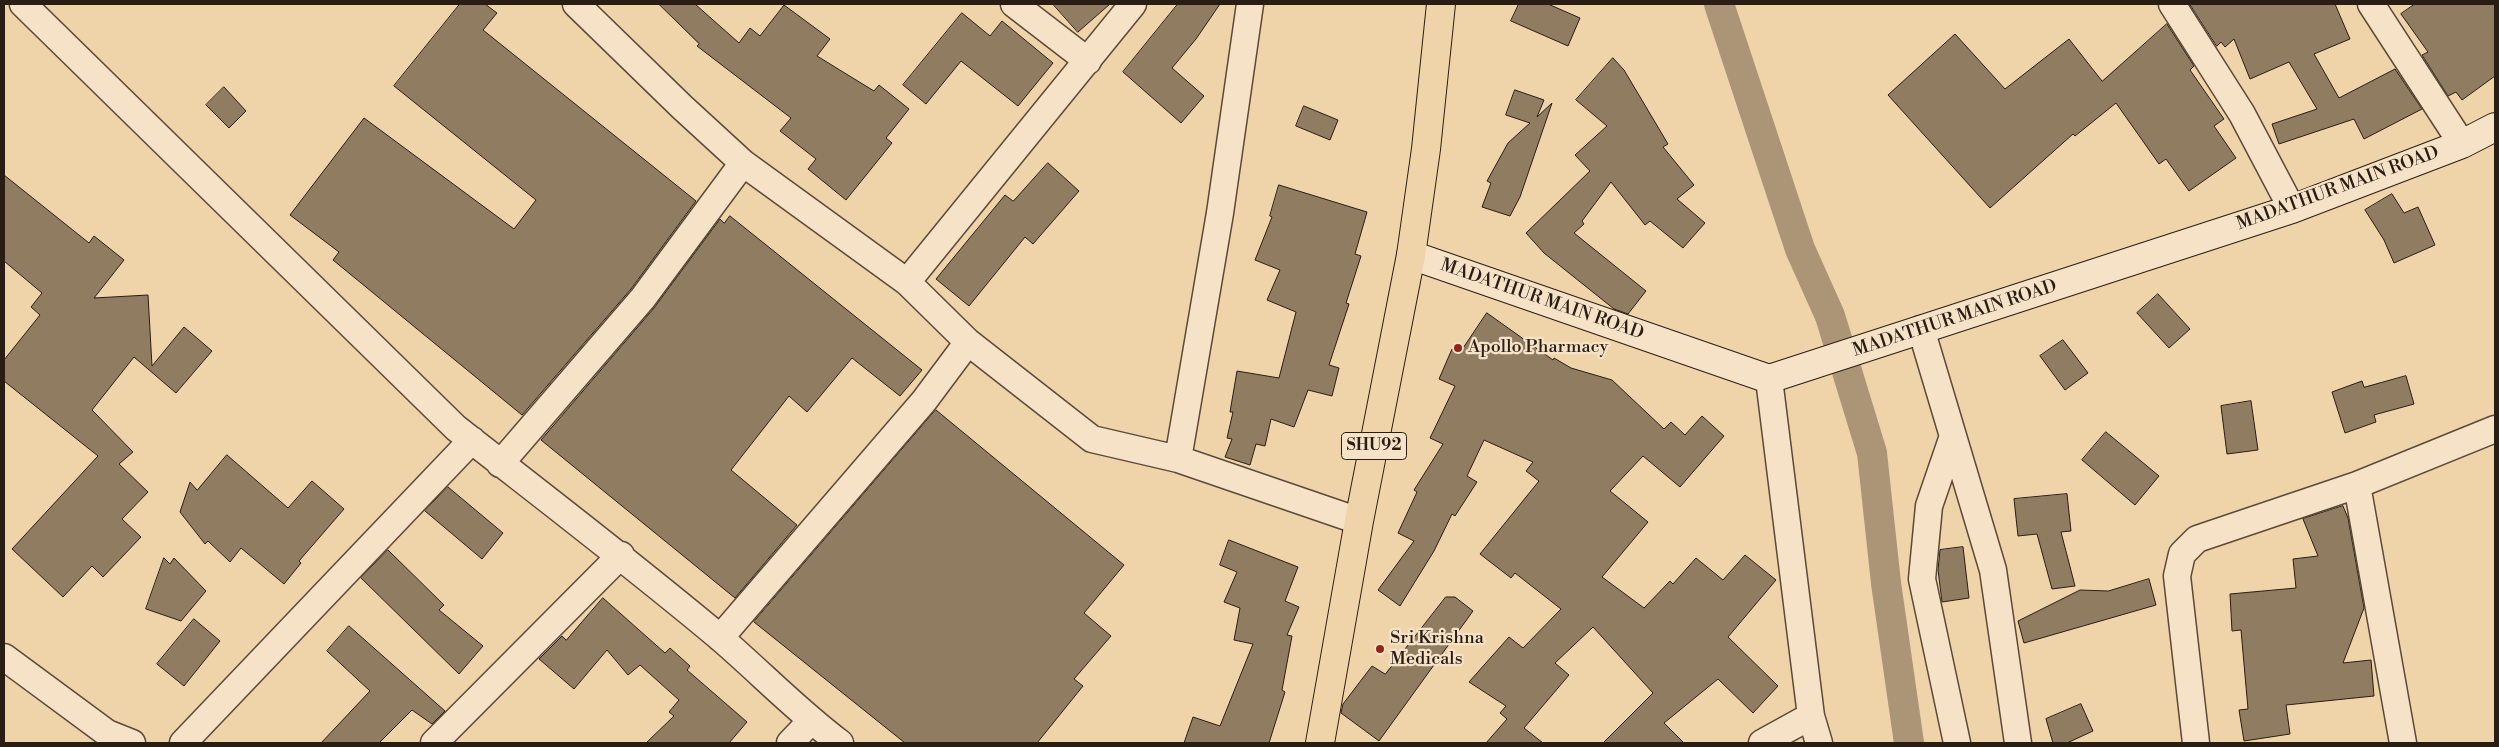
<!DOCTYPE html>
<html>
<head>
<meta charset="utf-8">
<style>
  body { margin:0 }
  #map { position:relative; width:2499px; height:747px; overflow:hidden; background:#efd3a9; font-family:"Libre Bodoni",serif }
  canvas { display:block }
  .frame { position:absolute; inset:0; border:5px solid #2a1d14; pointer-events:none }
</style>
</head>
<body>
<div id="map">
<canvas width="2499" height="747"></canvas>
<div class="frame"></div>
</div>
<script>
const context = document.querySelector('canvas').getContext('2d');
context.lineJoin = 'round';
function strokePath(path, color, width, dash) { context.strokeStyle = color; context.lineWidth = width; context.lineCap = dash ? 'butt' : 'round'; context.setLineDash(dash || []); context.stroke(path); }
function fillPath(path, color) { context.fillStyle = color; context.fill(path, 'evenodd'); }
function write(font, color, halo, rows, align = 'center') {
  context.font = font + ' "Libre Bodoni",serif'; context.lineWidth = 4.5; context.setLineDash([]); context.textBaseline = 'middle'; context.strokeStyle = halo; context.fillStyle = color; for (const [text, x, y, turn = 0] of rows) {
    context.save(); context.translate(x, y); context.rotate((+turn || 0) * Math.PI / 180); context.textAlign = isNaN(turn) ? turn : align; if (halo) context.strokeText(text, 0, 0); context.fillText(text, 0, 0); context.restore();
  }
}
const canal = new Path2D(`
  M 1719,4 L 1800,249 L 1830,316 L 1872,453 L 1886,583 L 1909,743`);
const building = new Path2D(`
  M 460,4 L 485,4 L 497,13 L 483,30 L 696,201 L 631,289 L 522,415 L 333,260 L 339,252 L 290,215 L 364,118 L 514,229 L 536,200 L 394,86 Z
  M 659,4 L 695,4 L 739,43 L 750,28 L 760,36 L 784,5 L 830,39 L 817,56 L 874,91 L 879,85 L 909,109 L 886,138 L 892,143 L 846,200 L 808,169 L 816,159 L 780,131 L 791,118 L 697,46 L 699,44 Z
  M 1053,4 L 1110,4 L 1078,32 Z
  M 1178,4 L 1220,4 L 1196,39 L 1172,68 L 1204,96 L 1181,123 L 1123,72 Z
  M 1519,4 L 1548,4 L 1580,18 L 1568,46 L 1511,21 Z
  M 2190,4 L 2335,4 L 2350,39 L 2314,54 L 2339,98 L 2395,69 L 2422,109 L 2364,139 L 2354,119 L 2279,144 L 2272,124 L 2317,109 L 2289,62 L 2250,79 L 2234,39 L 2225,47 L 2221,42 L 2217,46 Z
  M 2415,4 L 2495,4 L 2495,76 L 2462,100 L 2456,92 L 2448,96 L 2422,55 L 2428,52 L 2401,14 Z
  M 962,13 L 990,36 L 1002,21 L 1053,63 L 1018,106 L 961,61 L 926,104 L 903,85 Z
  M 2167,24 L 2194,66 L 2190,70 L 2224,119 L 2214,126 L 2236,158 L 2189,191 L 2166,159 L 2159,164 L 2116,103 L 2075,136 L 2073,134 L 1990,208 L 1888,95 L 1955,34 L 2005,89 L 2069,39 L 2102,81 Z
  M 1613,58 L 1624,70 L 1668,144 L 1663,147 L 1694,185 L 1677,199 L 1705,223 L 1683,248 L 1650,221 L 1645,225 L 1611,182 L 1582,221 L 1584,224 L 1574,233 L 1646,291 L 1628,314 L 1614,309 L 1544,253 L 1526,233 L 1590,171 L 1575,155 L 1607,126 L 1576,100 Z
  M 224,87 L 246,111 L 229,128 L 206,105 Z
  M 1515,90 L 1544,100 L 1537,117 L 1552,103 L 1520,197 L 1510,216 L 1482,207 L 1491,183 L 1487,181 L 1508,143 L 1530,123 L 1506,115 Z
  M 1304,106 L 1338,120 L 1330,140 L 1296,126 Z
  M 1048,163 L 1079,191 L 1033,244 L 1025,237 L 969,306 L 936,279 L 1005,195 L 1013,201 Z
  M 4,175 L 89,243 L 94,236 L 124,260 L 94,298 L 148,295 L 152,366 L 184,327 L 212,351 L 176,393 L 134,357 L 92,410 L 133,452 L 119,464 L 148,492 L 122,519 L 141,537 L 103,577 L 92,566 L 63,597 L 12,549 L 98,456 L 4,381 L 4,360 L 40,315 L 31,307 L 42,293 L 4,261 Z
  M 1279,185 L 1367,212 L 1355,254 L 1361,256 L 1346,303 L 1349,304 L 1329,365 L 1339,368 L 1332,396 L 1308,390 L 1294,427 L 1271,419 L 1265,446 L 1256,444 L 1250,465 L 1225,457 L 1232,439 L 1227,438 L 1233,412 L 1230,412 L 1237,371 L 1279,378 L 1296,312 L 1267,300 L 1280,270 L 1255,260 L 1272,217 L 1270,216 Z
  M 2392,194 L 2404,213 L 2418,207 L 2435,245 L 2394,263 L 2384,240 L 2365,210 Z
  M 730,216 L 922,370 L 900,396 L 852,358 L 807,412 L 789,396 L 731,470 L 797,525 L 735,598 L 541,440 L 654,308 L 720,219 L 724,223 Z
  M 2158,294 L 2190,329 L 2169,348 L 2137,313 Z
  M 1487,313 L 1553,360 L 1554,358 L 1571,368 L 1612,380 L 1664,429 L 1671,422 L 1685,435 L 1702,416 L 1724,436 L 1680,487 L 1643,456 L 1610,491 L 1648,522 L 1602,577 L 1644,608 L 1670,581 L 1673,584 L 1696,558 L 1723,580 L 1745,555 L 1776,580 L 1728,637 L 1778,686 L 1753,713 L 1718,679 L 1664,723 L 1684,743 L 1603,743 L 1653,693 L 1593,627 L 1555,663 L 1569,675 L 1524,728 L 1543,743 L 1486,743 L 1507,719 L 1500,713 L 1506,706 L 1469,682 L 1509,637 L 1523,648 L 1561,609 L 1515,573 L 1511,578 L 1480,554 L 1539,481 L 1526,471 L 1533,462 L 1484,440 L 1467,476 L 1477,482 L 1455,516 L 1452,514 L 1434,551 L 1400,606 L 1378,590 L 1414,541 L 1398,533 L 1417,492 L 1414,490 L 1443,444 L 1430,438 L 1455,386 L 1439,379 L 1452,349 L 1460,352 Z
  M 2063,340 L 2088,373 L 2065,390 L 2040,356 Z
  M 2406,376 L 2414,404 L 2374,415 L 2376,422 L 2345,433 L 2332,392 L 2362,381 L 2364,387 Z
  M 2251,401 L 2258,450 L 2227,454 L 2221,406 Z
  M 936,410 L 1124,565 L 1084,613 L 1111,636 L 1074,679 L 1083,686 L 1037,743 L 905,743 L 754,622 Z
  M 2106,432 L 2159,476 L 2135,505 L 2082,460 Z
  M 227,455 L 288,508 L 312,481 L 344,509 L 299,561 L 301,563 L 284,584 L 241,548 L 230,562 L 208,541 L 205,544 L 180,512 L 190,482 L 197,490 Z
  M 448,487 L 503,533 L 482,559 L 425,511 Z
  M 2067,494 L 2071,531 L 2061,532 L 2075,586 L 2052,589 L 2037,534 L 2018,536 L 2014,499 Z
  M 2343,506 L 2348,518 L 2364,608 L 2343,663 L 2371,660 L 2374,696 L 2286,705 L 2290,734 L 2244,741 L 2239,710 L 2248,709 L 2241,630 L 2232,631 L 2230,594 L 2296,588 L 2293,559 L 2318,556 L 2303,519 Z
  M 1229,540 L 1298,567 L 1285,601 L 1299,607 L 1287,635 L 1292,636 L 1282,690 L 1285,692 L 1269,743 L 1184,743 L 1193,717 L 1220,726 L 1253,644 L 1234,640 L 1240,608 L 1224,602 L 1237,572 L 1220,565 Z
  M 1963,547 L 1969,598 L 1942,602 L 1938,570 L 1940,550 Z
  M 388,550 L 444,605 L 439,610 L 483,646 L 459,674 L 361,578 Z
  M 164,558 L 170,564 L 174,558 L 206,591 L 181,621 L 146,609 Z
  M 2149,579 L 2156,605 L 2024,643 L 2018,621 L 2080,590 L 2108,591 Z
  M 1446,597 L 1455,597 L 1473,611 L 1379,741 L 1341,713 L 1343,704 L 1372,666 L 1385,674 Z
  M 603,598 L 665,653 L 670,648 L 690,666 L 687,670 L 747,722 L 729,743 L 646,743 L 674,716 L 669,712 L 679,700 L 640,665 L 628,675 L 607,650 L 574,689 L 539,659 L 562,636 L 566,640 Z
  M 194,619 L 220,641 L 184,686 L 157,664 Z
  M 349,626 L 445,711 L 432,724 L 412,710 L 379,743 L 321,743 L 370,691 L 327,651 Z
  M 2081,704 L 2093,731 L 2067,743 L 2053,743 L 2046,719 Z`);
const street = new Path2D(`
  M 23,4 L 456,428 C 544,497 632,564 718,636 C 759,671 796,710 840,743
  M 576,4 L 682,107 L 743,163 L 907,282 L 968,342 L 1092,439 L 1178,459
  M 1014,4 L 1088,61
  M 1250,4 L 1220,213 L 1178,459 L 1359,521
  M 2172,4 L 2242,114 L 2292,209
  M 2371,4 L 2462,144
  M 907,282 L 1133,4
  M 1921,329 L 1993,570 L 2018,743
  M 1769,379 L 1811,716 L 1819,743
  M 1953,436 L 1929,506 L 1922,579 L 1957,743
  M 500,464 L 643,298 L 743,163
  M 2357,485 L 2403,743
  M 720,638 L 924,401 L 968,342
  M 4,657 L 107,733 L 132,743
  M 183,743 L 472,440
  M 434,743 L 621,555
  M 790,743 L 811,721
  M 1762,743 L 1811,716
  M 2196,743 L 2177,576 L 2182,554 L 2197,539 L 2357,485 L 2495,429`);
const secondary = new Path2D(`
  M 1411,255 L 1769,379 L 2292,209 L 2462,144 L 2495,127`);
const primary = new Path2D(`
  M 1320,743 L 1359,521 L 1411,255 L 1426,149 L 1441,4`);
const markers = [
  [1458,348,5,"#8f2418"],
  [1380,649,5,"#8f2418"]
];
const shields = [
  [1374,446,65]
];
const shieldNames = [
  ["SHU92",1374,446]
];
const streetNames = [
  ["MADATHUR MAIN ROAD",2338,189,-20],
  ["MADATHUR MAIN ROAD",1542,300,19],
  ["MADATHUR MAIN ROAD",1955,319,-18]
];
const poiNames = [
  ["Apollo Pharmacy",1468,348],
  ["Sri Krishna",1390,639],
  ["Medicals",1390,660]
];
strokePath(canal, '#ac9576', 30);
fillPath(building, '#907c61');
strokePath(building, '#2a1d14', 1);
strokePath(street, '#5b4a39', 29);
strokePath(secondary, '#2a1d14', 30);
strokePath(primary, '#2a1d14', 30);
strokePath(street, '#f5e2c7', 26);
strokePath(secondary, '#f5e2c7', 28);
strokePath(primary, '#efd3a9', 28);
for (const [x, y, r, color] of markers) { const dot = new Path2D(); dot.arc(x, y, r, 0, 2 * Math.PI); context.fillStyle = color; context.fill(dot); strokePath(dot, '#f5e2c7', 2); }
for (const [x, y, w] of shields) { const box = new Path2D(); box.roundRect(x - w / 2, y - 13.5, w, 27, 4); context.fillStyle = '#f5e2c7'; context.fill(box); strokePath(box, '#2a1d14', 1); }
write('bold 16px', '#2a1d14', null, shieldNames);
write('18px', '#2a1d14', '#f5e2c7', streetNames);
write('18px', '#2a1d14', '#f5e2c7', poiNames, 'left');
</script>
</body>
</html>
